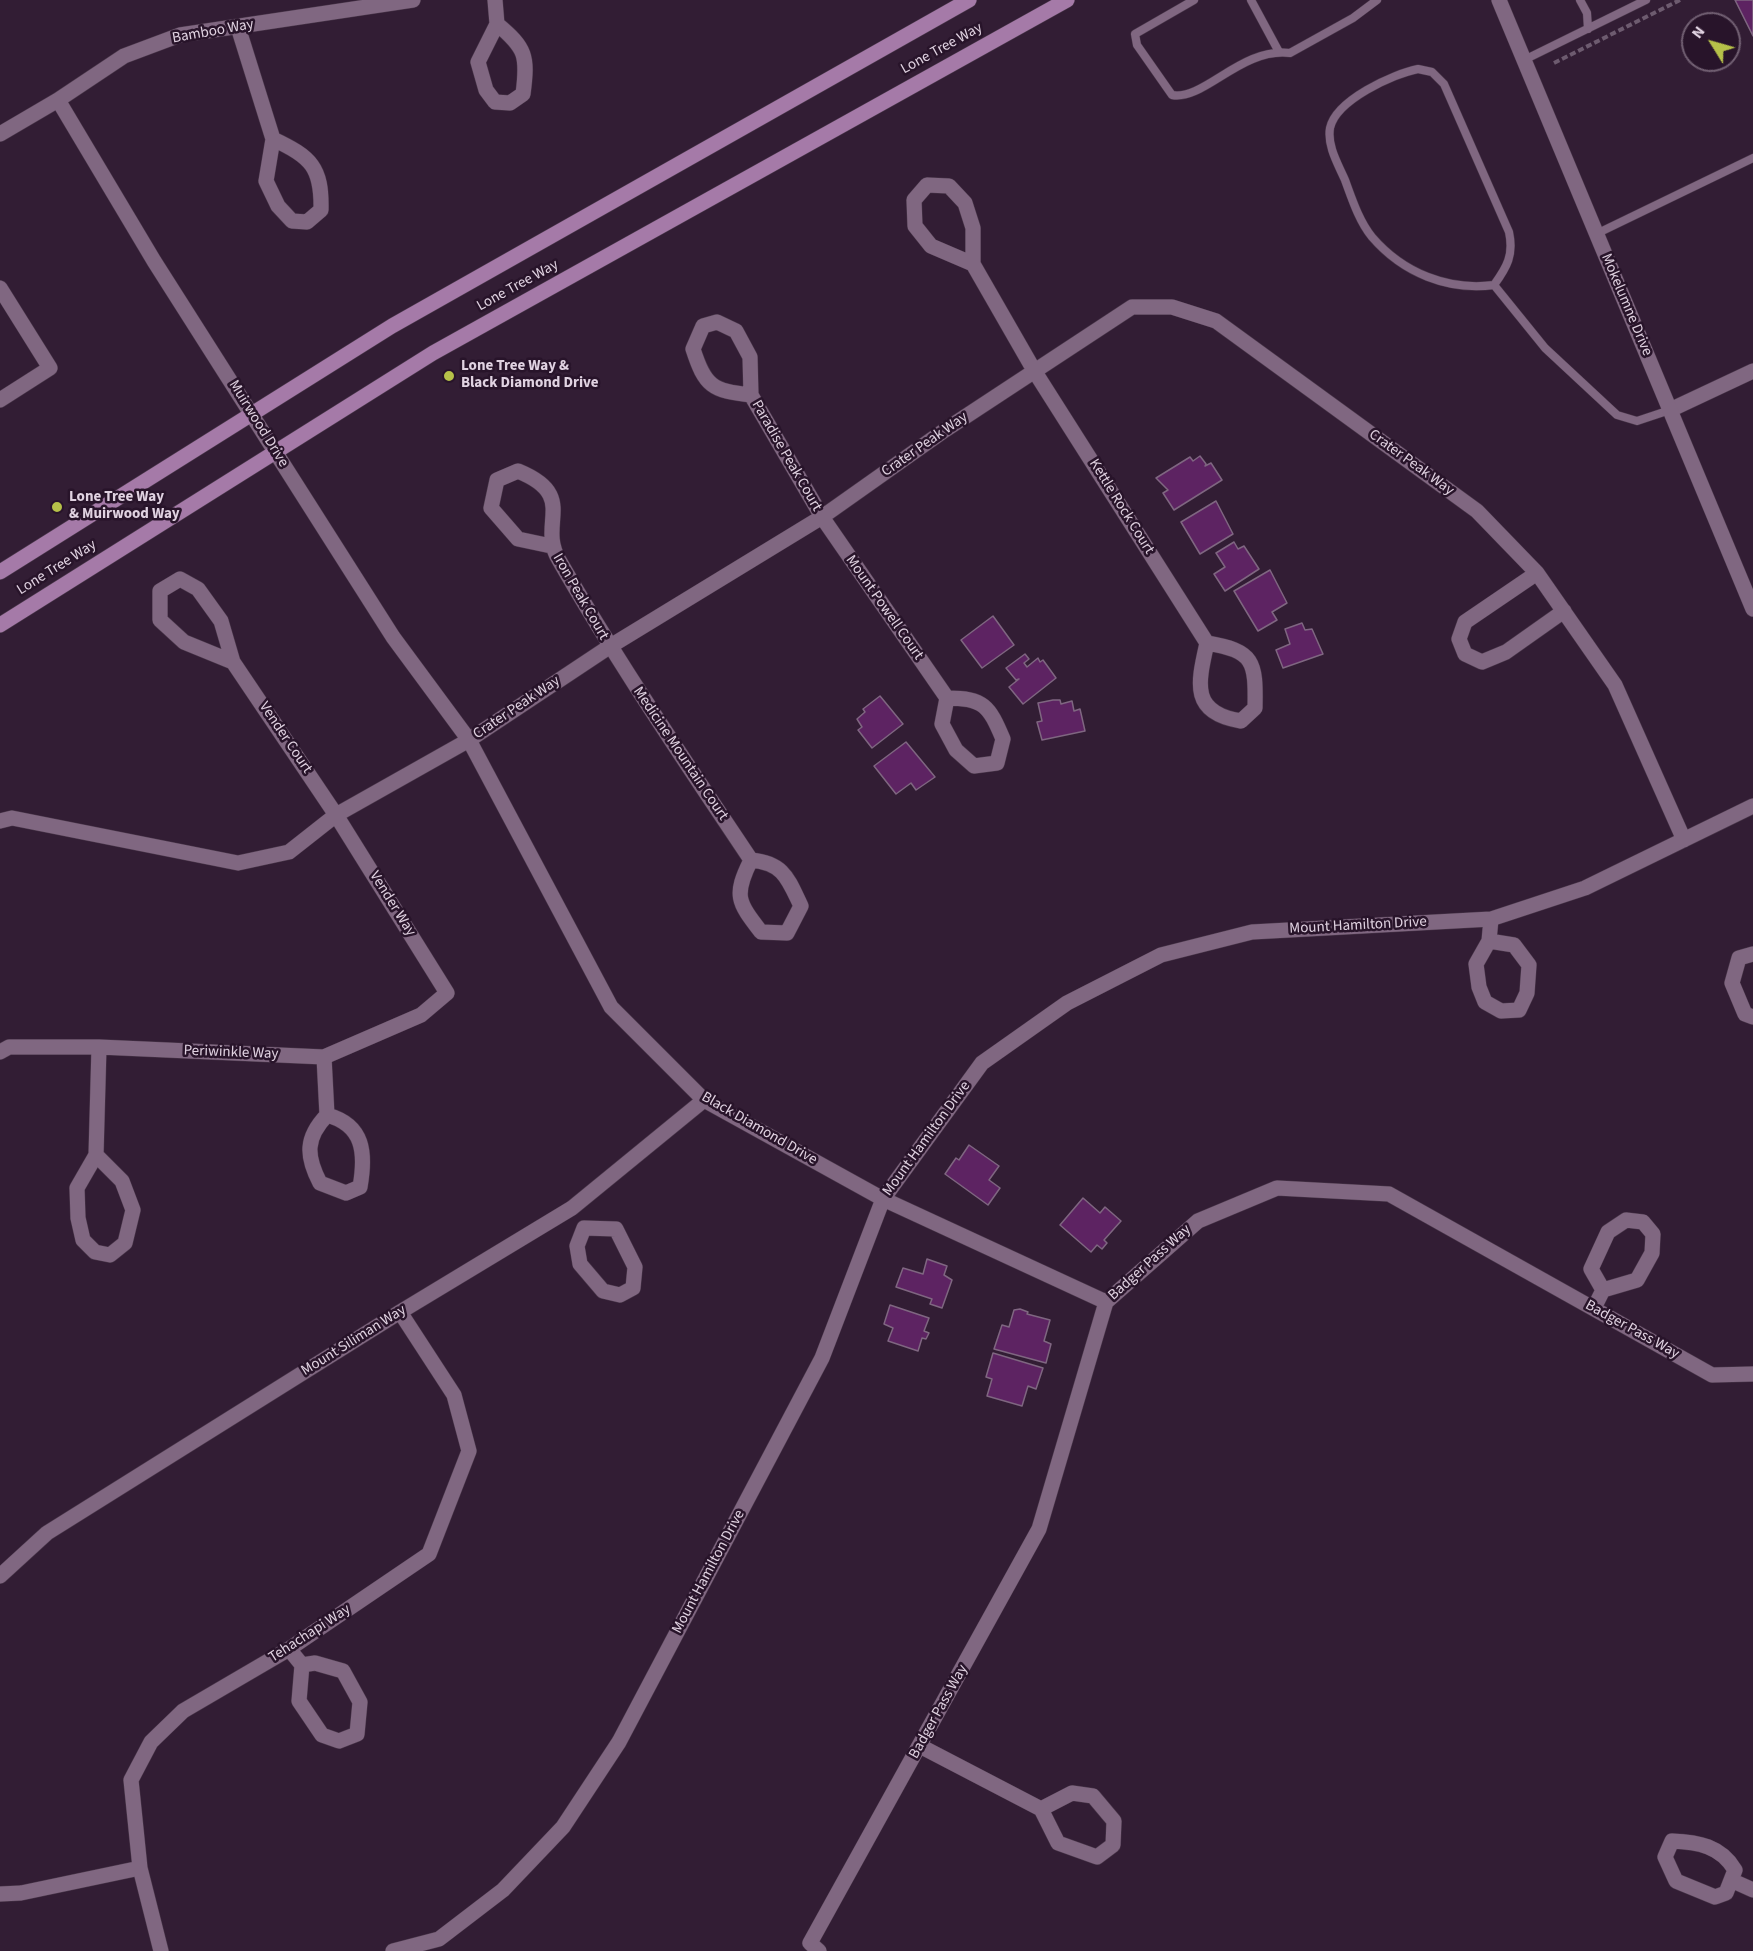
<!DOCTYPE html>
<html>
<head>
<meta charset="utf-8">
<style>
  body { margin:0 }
  #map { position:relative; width:1753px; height:1951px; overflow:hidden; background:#321d34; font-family:"Source Sans 3",sans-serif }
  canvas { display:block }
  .north { position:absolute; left:1681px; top:12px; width:60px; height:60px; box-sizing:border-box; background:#28142a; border:2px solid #726073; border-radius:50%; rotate:307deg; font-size:16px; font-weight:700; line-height:24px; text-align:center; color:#e0d2e1 }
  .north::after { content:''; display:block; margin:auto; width:21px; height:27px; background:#b6c149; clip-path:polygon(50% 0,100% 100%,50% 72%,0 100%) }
</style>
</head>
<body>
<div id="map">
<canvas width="1753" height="1951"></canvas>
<div class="north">N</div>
</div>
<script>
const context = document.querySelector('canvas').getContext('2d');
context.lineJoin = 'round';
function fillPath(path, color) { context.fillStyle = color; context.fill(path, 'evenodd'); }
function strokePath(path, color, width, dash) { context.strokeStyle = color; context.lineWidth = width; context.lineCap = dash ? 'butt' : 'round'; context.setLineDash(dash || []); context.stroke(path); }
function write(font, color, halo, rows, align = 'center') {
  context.font = font + ' "Source Sans 3",sans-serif'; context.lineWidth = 5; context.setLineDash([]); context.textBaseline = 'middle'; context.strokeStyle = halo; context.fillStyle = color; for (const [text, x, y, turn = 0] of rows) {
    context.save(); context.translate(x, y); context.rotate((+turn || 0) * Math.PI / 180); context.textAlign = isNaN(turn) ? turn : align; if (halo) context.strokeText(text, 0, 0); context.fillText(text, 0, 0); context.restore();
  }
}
const building = new Path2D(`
  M 1735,0 L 1753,0 L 1753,36 Z
  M 1200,456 L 1206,464 L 1205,466 L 1211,463 L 1222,480 L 1174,510 L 1163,493 L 1168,490 L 1156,478 L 1190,457 L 1193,461 Z
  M 1216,501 L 1233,534 L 1200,554 L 1181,522 Z
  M 1234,542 L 1238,549 L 1244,546 L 1259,569 L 1225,591 L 1214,574 L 1225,567 L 1216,553 Z
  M 1270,570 L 1287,603 L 1272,612 L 1277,620 L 1258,631 L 1234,591 Z
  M 993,616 L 1014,645 L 982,668 L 961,640 Z
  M 1302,623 L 1305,630 L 1312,629 L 1323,654 L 1283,668 L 1276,650 L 1290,644 L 1285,629 Z
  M 1025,654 L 1029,659 L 1024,663 L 1027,667 L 1038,658 L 1040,662 L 1043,660 L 1056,678 L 1023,704 L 1009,687 L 1019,679 L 1016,680 L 1006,668 Z
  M 880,696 L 903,724 L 872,748 L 858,730 L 862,727 L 857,719 L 865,712 L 863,709 Z
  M 1053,700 L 1060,700 L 1061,704 L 1072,701 L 1074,711 L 1080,709 L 1085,731 L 1042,740 L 1037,722 L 1042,721 L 1038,703 Z
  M 906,742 L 935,777 L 916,790 L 911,783 L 896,794 L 874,766 Z
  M 969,1145 L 999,1166 L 989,1180 L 1000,1188 L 988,1205 L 945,1174 L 956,1158 L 959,1160 Z
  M 1083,1198 L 1100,1213 L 1105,1207 L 1121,1221 L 1104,1240 L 1107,1243 L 1102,1249 L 1097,1245 L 1091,1252 L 1060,1225 Z
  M 927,1259 L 947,1266 L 944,1275 L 952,1280 L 942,1308 L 930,1304 L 932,1299 L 896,1287 L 903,1268 L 923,1274 Z
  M 890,1305 L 929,1318 L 924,1331 L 929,1333 L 926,1339 L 922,1338 L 918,1351 L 888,1341 L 893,1328 L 884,1324 Z
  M 1020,1309 L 1028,1312 L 1027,1314 L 1050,1320 L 1044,1341 L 1051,1344 L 1046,1363 L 994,1349 L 1002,1325 L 1009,1327 L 1014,1310 Z
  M 993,1353 L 1043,1368 L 1036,1389 L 1028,1386 L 1022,1406 L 987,1396 L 992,1379 L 986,1377 Z`);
const path = new Path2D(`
  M 1554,63 L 1680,0`);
const lane = new Path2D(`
  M 1194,0 L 1135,34 L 1137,45 L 1172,95 C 1204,101 1241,47 1290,53 L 1353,18 L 1377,0
  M 1251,0 L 1279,52
  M 1580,0 L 1587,13 L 1588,29
  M 1524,60 L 1646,0
  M 1418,69 L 1432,72 L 1444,84 L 1509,232 C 1514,255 1507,267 1494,285 C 1448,291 1403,273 1372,237 C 1359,221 1352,199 1345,180 C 1338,164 1327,146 1330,128 C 1336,100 1393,74 1418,69 Z
  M 1596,234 L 1753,158
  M 1494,285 L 1545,348 L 1617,415 L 1637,421 L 1670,410`);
const street = new Path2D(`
  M 495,0 L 497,24 L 478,62 L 486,90 L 495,102 L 510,103 L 523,94 C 528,56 526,48 497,24
  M 238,27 L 273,139 L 266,181 L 278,206 L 292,221 L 307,222 L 321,210 C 322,167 311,157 273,139
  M 58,100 L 154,261 L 393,637 L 469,740 L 611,1007 L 704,1100 L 883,1199 L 1106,1302
  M 0,134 L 58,100 L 124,56 L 180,35 L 413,0
  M 973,264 L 931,246 L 915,226 L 914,200 L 927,185 L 949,186 L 965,203 L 973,228 L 973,264 L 1035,372 L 1207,643 C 1198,683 1190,713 1241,721 L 1255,708 C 1256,661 1254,651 1207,643
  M 0,288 L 50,368 L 0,400
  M 751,395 C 712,391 705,386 693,349 L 703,326 L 717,322 L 736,331 L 750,357 L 751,395 L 822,517 L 947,698 L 942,724 L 956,750 L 974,766 L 997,763 L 1003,739 C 989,706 984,698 947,698
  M 1670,410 L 1753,371
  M 551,546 L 518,539 L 491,508 L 497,480 L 518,471 C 579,496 537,523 559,560 C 618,663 685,761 751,860
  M 1537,573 L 1465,622 L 1459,639 L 1465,654 L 1482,662 L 1506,652 L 1564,611
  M 0,821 L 12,818 L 238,863 L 289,852 L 336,815 L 469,740 L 609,647 L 822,517 L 945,430 L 1132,307 L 1172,307 L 1216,321 L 1477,511 L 1537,573 L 1615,685 L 1684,840
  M 751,860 C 784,863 788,879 801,906 L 787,933 L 761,932 C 738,902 733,896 751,860 Z
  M 1489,941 L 1514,945 L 1529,965 L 1527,993 L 1519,1010 L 1501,1011 L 1485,1002 L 1479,987 L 1476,964 L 1489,941 L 1491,919
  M 1753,954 L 1739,958 L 1732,983 L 1745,1014 L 1753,1017
  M 0,1052 L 9,1047 L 99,1047 L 324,1057 L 421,1015 L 447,993 L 336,815 L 233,662 L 221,621 L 198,589 L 180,579 L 160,591 L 160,620 L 184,642 L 233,662
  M 324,1057 L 327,1115 C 305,1138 306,1156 320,1183 L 346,1193 L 360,1187 C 366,1153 364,1125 327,1115
  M 96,1155 L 122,1181 L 133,1210 L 125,1243 L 110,1255 L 95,1252 L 83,1240 L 78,1218 L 77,1188 L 96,1155 L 99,1047
  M 584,1228 L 616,1229 L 635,1267 L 633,1288 L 620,1295 L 603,1291 L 580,1264 L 577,1246 Z
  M 1594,1308 L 1603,1290 L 1637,1280 L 1652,1253 L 1653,1234 L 1643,1222 L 1626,1220 L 1608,1232 L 1591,1269 L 1603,1290
  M 0,1576 L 47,1533 L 400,1312 L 572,1208 L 704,1100
  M 289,1649 L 302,1665 L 299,1701 L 322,1735 L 339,1741 L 357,1734 L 360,1702 L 343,1671 L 315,1663 L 302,1665
  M 920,1746 L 1041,1809 L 1058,1843 L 1097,1857 L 1113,1845 L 1114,1821 L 1093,1796 L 1072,1793 L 1041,1809
  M 1672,1841 C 1698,1842 1721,1846 1735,1870 L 1726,1893 L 1715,1897 L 1676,1881 L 1665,1857 Z
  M 1733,1881 L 1753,1890
  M 0,1894 L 21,1893 L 140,1868
  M 161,1951 L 140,1868 L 131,1780 L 151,1742 L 183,1711 L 289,1649 L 429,1554 L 469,1451 L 454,1395 L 400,1312
  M 393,1951 L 439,1939 L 503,1890 L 563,1827 L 619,1742 L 822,1358 L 883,1199 L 982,1063 L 1067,1003 L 1161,955 L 1252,932 L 1491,919 L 1585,888 L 1753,806
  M 819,1951 L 810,1943 L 1039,1529 L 1106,1302 L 1198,1221 L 1277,1188 L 1389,1194 L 1712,1375 L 1753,1374`);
const secondary = new Path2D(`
  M 1499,0 L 1753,609`);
const primary = new Path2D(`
  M 0,572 L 392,326 L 969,0
  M 0,625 L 433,353 L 1067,0`);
const markers = [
  [449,376,6,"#b6c149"],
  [57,507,6,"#b6c149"]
];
const streetNames = [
  ["Bamboo Way",213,32,-10],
  ["Lone Tree Way",942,49,-29],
  ["Lone Tree Way",518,286,-29],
  ["Mokelumne Drive",1626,305,67],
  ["Muirwood Drive",258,424,58],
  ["Crater Peak Way",925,445,-35],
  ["Paradise Peak Court",786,456,60],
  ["Crater Peak Way",1411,463,36],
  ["Kettle Rock Court",1121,507,58],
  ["Lone Tree Way",57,568,-32],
  ["Iron Peak Court",580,597,60],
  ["Mount Powell Court",884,608,55],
  ["Crater Peak Way",517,708,-34],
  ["Vender Court",285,738,56],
  ["Medicine Mountain Court",680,754,56],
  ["Vender Way",392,904,58],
  ["Mount Hamilton Drive",1358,926,-3],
  ["Periwinkle Way",231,1053,2],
  ["Black Diamond Drive",759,1129,30],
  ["Mount Hamilton Drive",927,1139,-54],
  ["Badger Pass Way",1150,1263,-42],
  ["Badger Pass Way",1632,1330,29],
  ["Mount Siliman Way",354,1341,-32],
  ["Mount Hamilton Drive",709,1572,-62],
  ["Tehachapi Way",310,1634,-33],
  ["Badger Pass Way",939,1712,-61]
];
const poiNames = [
  ["Lone Tree Way &",461,367],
  ["Black Diamond Drive",461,384],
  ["Lone Tree Way",69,498],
  ["& Muirwood Way",69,515]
];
fillPath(building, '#5d2362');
strokePath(building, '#7f6681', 1.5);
strokePath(lane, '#4a384b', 9);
strokePath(street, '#4a384b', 16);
strokePath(secondary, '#4a384b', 16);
strokePath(primary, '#4a384b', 16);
strokePath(path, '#6d5b6f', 4, [6, 3]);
strokePath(lane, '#806781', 8);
strokePath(street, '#806781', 15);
strokePath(secondary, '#806781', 15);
strokePath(primary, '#a57aa8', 15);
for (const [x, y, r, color] of markers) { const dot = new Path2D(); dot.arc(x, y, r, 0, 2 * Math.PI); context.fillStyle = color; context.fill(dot); strokePath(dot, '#28142a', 2); }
write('15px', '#e0d2e1', '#28142a', streetNames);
write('bold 15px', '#e0d2e1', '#28142a', poiNames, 'left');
</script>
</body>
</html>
